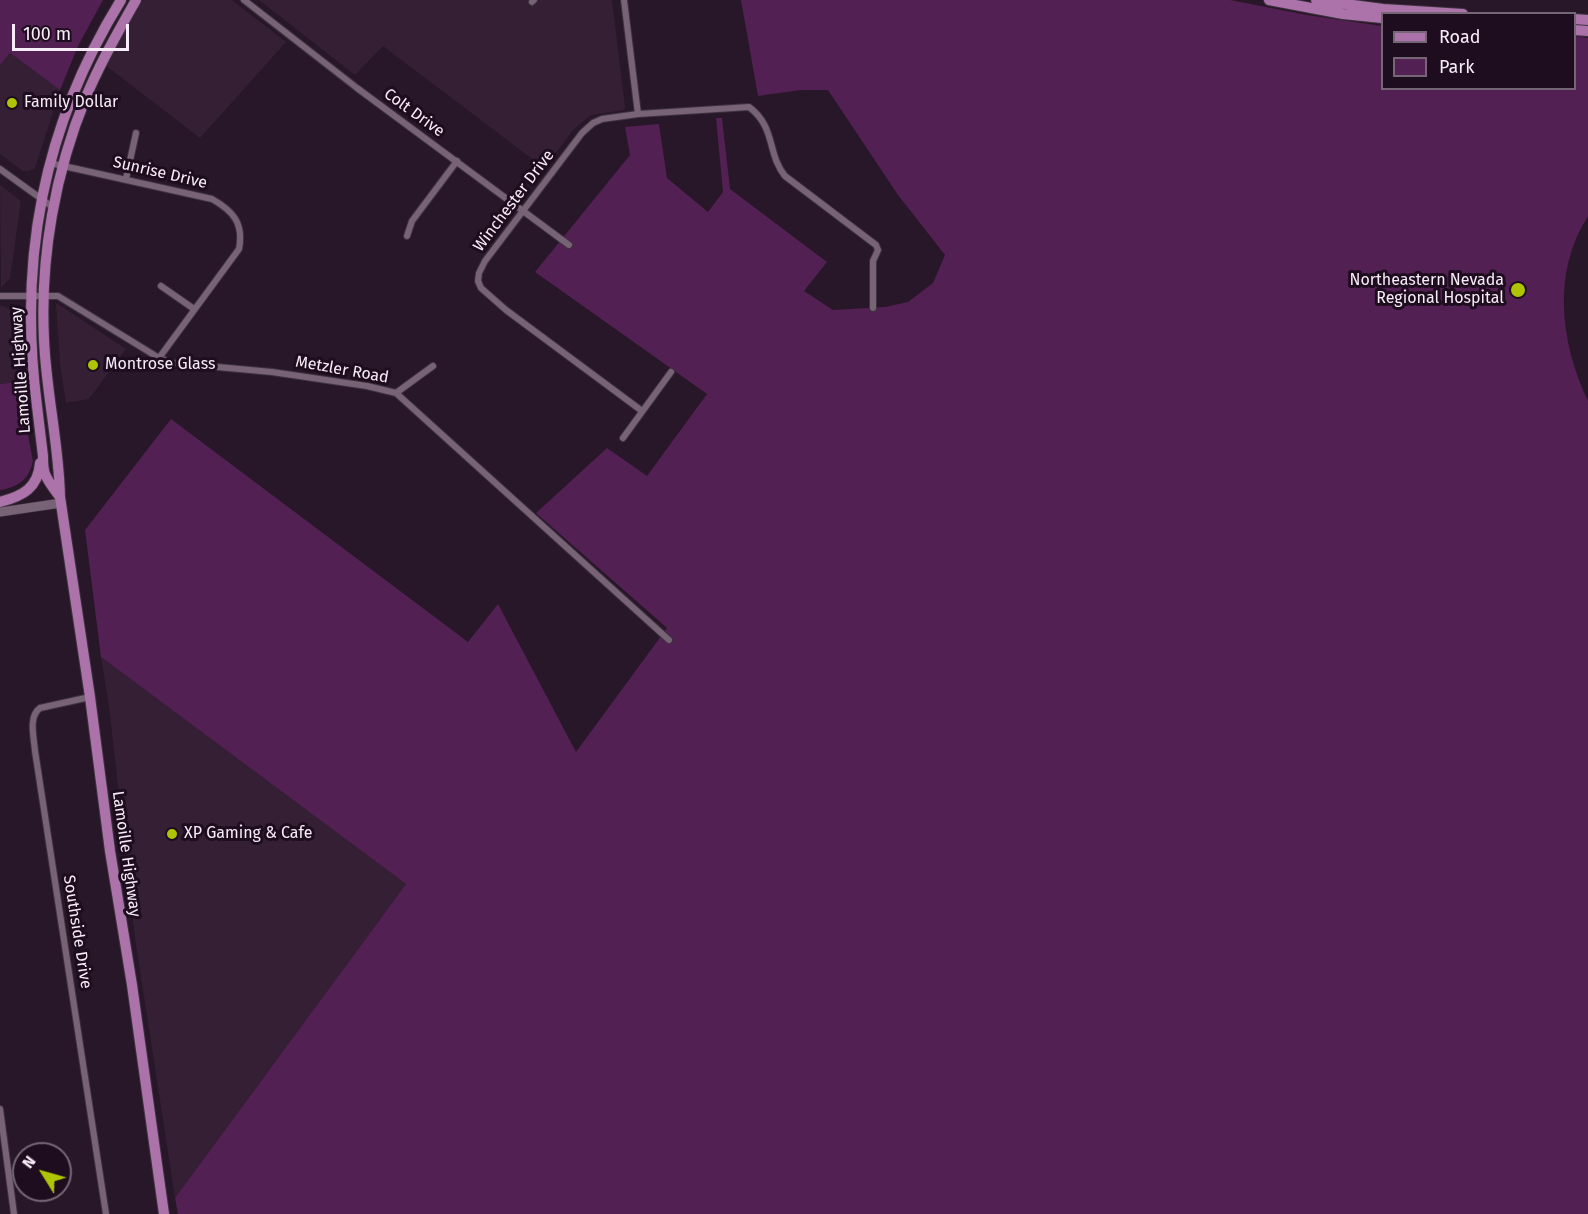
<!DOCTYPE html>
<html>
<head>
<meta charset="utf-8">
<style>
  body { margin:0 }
  #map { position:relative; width:1588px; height:1214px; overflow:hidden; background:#281728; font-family:"Fira Sans",sans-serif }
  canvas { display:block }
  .legend { position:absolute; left:1381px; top:12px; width:195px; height:78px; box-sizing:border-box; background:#1e0d1e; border:2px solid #756675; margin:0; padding:8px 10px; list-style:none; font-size:18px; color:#f8ecf8 }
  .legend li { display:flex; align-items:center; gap:12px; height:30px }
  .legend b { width:30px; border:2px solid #756675 }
  .north { position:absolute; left:12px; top:1142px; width:60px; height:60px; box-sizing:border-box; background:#1e0d1e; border:2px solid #756675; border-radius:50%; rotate:307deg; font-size:16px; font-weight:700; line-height:24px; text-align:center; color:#f8ecf8 }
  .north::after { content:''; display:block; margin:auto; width:21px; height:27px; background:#afc503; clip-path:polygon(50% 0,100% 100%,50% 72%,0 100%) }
  .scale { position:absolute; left:12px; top:24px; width:117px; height:27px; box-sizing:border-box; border:3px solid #f8ecf8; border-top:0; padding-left:8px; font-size:18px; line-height:21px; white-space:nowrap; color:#f8ecf8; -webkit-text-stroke:4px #1e0d1e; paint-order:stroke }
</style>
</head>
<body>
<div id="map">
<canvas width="1588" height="1214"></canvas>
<ul class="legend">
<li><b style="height:8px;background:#ac73ab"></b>Road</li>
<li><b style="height:16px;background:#522052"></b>Park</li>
</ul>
<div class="north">N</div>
<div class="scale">100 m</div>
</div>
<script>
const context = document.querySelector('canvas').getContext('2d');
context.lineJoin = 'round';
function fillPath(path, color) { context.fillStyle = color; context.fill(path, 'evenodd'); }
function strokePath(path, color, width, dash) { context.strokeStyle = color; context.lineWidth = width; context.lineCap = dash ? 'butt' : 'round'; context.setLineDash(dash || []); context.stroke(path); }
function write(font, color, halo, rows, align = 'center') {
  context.font = font + ' "Fira Sans",sans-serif'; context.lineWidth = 6; context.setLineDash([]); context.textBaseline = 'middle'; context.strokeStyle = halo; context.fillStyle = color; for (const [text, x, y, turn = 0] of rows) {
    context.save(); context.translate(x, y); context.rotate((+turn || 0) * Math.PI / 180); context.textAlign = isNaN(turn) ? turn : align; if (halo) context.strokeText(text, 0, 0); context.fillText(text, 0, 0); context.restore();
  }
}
const built = new Path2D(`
  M 143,0 L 232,0 L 286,42 L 200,138 L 105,65 L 132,14 Z
  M 259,0 L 612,0 L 625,107 L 624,110 L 591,115 L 574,129 L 544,168 L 383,46 L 355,75 Z
  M 10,53 L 60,90 L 35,168 L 29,171 L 23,171 L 0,154 L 0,65 Z
  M 0,185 L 21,201 L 10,278 L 1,288 Z
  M 56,304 L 58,304 L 126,349 L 89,399 L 66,403 L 60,364 Z
  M 0,305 L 8,308 L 15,314 L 18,382 L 0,384 Z
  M 101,657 L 406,884 L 175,1198 L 135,938 L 109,706 Z`);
const green = new Path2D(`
  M 0,0 L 103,0 L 78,46 L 60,90 L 10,53 L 0,65 Z
  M 741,0 L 1230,0 L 1307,15 L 1382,26 L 1382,88 L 1574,88 L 1575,36 L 1588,38 L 1588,216 C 1552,272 1560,342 1588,401 L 1588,1214 L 178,1214 L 175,1198 L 406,884 L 101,657 L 85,530 L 171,419 L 468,642 L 498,604 L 576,752 L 667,628 L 536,513 L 607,448 L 647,476 L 707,394 L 535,272 L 630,155 L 625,127 L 659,124 L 667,178 L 708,212 L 723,192 L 716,118 L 722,118 L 730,189 L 827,262 L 804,291 L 833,310 L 885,307 L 908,302 L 933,283 L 945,255 L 898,195 L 828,90 L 801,90 L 758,96 Z
  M 18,382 L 33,461 C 29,480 18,487 0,490 L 0,384 Z`);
const street = new Path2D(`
  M 244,0 L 357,88 L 569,245
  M 624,0 L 638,114
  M 532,2 L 534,0
  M 50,163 L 212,199 C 233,211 244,223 239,249 L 159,358
  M 0,169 L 54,208
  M 126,179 L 136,133
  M 407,236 L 412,221 L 457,161
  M 161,286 L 194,309
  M 0,296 L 58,296 L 159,358 L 174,363 L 272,372 L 367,386 L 396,393 L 669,640
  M 396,393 L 433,366
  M 642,411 L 506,310 L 481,288 L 478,281 L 479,273 L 485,261 L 582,133 L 593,123 L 602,119 L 638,114 L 749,107 C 776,127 767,154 785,176 L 876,245 L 878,250 L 873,261 L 873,308
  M 623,438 L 671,372
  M 90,697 L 40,708 C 28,717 34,737 35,751 L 106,1214
  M 0,1109 L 14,1214`);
const secondary = new Path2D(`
  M 0,512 L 61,503`);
const primary = new Path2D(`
  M 136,0 C 118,32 100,63 86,97 C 55,172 40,258 44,339 C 46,392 59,444 60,497 L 90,697 L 110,851 L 132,985 L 164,1214
  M 1269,0 L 1343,14 L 1382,18
  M 1316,0 L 1383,9 L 1463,14
  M 1574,19 L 1588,20
  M 1574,30 L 1588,31
  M 60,497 C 55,490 48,482 45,474 C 43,469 43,462 43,456 C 41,440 39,423 37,406 C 18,260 43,126 121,0
  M 0,502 C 23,496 38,488 40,463`);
const markers = [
  [12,103,6,"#afc503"],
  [1518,290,8,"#afc503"],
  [93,365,6,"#afc503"],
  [172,834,6,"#afc503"]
];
const poiNames = [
  ["Family Dollar",24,103],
  ["Northeastern Nevada",1504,281,"right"],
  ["Regional Hospital",1504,299,"right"],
  ["Montrose Glass",105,365],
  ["XP Gaming & Cafe",184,834]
];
const streetNames = [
  ["Colt Drive",414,113,36],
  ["Sunrise Drive",160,173,13],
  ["Winchester Drive",514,201,-53],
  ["Lamoille Highway",21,370,-94],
  ["Metzler Road",342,370,10],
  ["Lamoille Highway",126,854,82],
  ["Southside Drive",77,932,81]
];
fillPath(built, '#351f35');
fillPath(green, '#522052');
strokePath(street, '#3e323e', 8);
strokePath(secondary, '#3e323e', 10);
strokePath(primary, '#3e323e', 12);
strokePath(street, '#776276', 6);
strokePath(secondary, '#776276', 9);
strokePath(primary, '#ac73ab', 10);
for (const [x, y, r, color] of markers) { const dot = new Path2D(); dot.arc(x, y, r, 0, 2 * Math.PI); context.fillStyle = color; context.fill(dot); strokePath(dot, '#1e0d1e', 2); }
write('16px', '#f8ecf8', '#1e0d1e', poiNames, 'left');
write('16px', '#f8ecf8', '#1e0d1e', streetNames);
</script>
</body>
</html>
